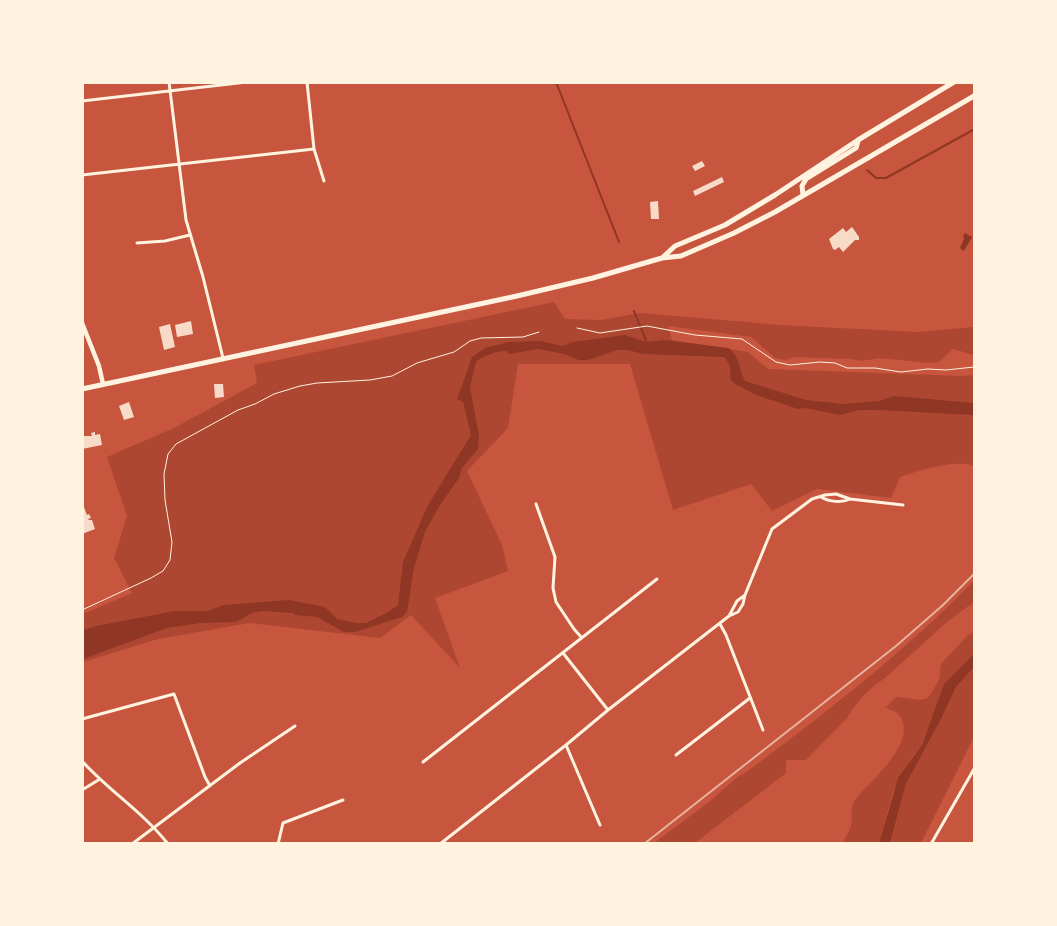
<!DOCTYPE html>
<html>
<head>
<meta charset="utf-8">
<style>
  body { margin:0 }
  #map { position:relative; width:1057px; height:926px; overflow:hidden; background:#c8553d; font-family:Inter,sans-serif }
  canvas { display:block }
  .frame { position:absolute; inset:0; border:84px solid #fff3e0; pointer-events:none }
</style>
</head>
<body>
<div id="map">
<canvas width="1057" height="926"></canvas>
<div class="frame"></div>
</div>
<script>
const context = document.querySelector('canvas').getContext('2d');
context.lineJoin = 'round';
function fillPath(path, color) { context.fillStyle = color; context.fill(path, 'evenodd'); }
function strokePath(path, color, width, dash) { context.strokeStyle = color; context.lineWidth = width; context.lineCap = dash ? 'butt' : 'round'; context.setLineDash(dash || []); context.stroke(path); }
const green = new Path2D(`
  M 554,302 L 565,319 L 601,320 L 640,313 L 780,325 L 916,332 L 974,327 L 974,355 L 953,349 L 939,362 L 929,363 L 880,358 L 861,361 L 852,359 L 794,357 L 786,360 L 775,358 L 751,337 L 668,326 L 672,340 L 748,352 L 768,369 L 962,376 L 974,375 L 974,466 C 955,459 919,471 900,477 L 891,498 L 817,489 L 772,511 L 751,484 L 673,510 L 630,364 L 518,364 L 508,428 L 467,471 L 502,545 L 508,571 L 435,598 L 460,668 L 411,615 L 380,638 L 250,623 L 158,639 L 83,662 L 83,614 L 132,593 L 114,558 L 127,516 L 107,457 L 174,428 L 257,383 L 254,365 Z
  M 974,581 L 974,602 L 948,621 L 884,679 C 871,686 854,705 847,718 L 806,760 L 786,760 L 786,773 L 695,843 L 654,843 L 709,802 L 736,778 L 745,773 C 825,714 904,652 974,581 Z
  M 974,632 L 974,654 L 944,684 L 922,745 L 911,759 L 893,791 L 879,843 L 843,844 C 845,837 849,832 851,826 C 853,817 849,808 855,800 C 870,781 921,741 898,714 C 895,710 890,711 886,707 L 896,697 L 921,700 L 928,698 L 939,680 L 941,664 L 967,636 Z
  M 974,667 L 974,737 L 921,843 L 890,844 L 906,784 L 940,721 L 956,687 Z`);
const water = new Path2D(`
  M 965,233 L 972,237 L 964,251 L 960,248 L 964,239 L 963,236 Z
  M 625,335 L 646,342 L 665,340 L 728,348 C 740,356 739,369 745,381 L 806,400 L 843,404 L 879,401 L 894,396 L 974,403 L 974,415 L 878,410 L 859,410 L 840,415 L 805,408 L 798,409 L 756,395 L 735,384 L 730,379 C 731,370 731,364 724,357 L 643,354 L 628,350 L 617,350 L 588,360 L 579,360 L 564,354 L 538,349 L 509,354 L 506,351 L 496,352 L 481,358 L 476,362 L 470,387 L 479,436 L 478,449 L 462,468 L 459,478 L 440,505 L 425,532 L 414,568 L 407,612 L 402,617 L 355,632 L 344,632 L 317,617 L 295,615 L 293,613 L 263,611 L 252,613 L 236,622 L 200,623 L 167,628 L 83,659 L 83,630 L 96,626 L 175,611 L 207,611 L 224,605 L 289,600 L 325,607 L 337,619 L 356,623 L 366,623 L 388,612 L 398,605 L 403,562 L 428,505 L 471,435 L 463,402 L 457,399 L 472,357 L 485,348 L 509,342 L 541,341 L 562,346 L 573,342 Z
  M 974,654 L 974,667 L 956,687 L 940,721 L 906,784 L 890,843 L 879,843 L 898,778 L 922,745 L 944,684 Z`);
const stream = new Path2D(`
  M 556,82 L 619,242
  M 867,170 L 876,178 L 886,178 L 973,130 L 974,131
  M 634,311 L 647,343`);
const building = new Path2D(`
  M 702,161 L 705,166 L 695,171 L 692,166 Z
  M 722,177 L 724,182 L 695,196 L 693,191 Z
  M 658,201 L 659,219 L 651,219 L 650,202 Z
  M 852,227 L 859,237 L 859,240 L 855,240 L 843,252 L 839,247 L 835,250 L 833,249 L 829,239 L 843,228 L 846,232 Z
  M 191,321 L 193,334 L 177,337 L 175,325 Z
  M 170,324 L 175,347 L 164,350 L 159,327 Z
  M 214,384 L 223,384 L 224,397 L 215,398 Z
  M 129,402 L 134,417 L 124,420 L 119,406 Z
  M 95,432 L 95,435 L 100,434 L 102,445 L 82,449 L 82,436 L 92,436 L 91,433 Z
  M 82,502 L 87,515 L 89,514 L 91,518 L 88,519 L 89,520 L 92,520 L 95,529 L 82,534 Z`);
const path = new Path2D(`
  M 577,328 L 600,333 L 647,326 L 695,335 L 742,339 L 776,362 L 790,365 L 820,362 L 835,363 L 847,368 L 875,368 L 901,372 L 928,369 L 946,370 L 974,367
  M 82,610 L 151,578 L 163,571 L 170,560 L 172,542 L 165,500 L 164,474 L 168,454 L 176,444 L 238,410 L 255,404 L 274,394 L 300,386 L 317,383 L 370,380 L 392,376 L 417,363 L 454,352 L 470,341 L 481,338 L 523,337 L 539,332`);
const minor = new Path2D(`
  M 169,82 L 186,220 L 203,277 L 223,358
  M 307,82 L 314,149 L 324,181
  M 82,101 L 247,82
  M 82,175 L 314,149
  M 137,243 L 165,241 L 190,235
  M 821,497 C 829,502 842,503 850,499
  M 536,504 L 555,557 L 553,588 L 556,602 L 574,629 L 582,638
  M 729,616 L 737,601 L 745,595
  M 720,624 L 726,635 L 763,730
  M 563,653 L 608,710
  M 82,719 L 174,694 L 205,777 L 210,786
  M 566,745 L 600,825
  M 676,755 L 750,698
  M 82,761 C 109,791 143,812 168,844
  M 423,762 L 657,579
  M 82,790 L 100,779
  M 132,844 L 240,763 L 295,726
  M 278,844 L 283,823 L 343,800
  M 440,844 L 566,745 L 608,710 L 729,616 L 738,612 L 743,604 L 745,595 L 772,529 L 812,499 L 825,495 L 836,494 L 850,499 L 903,505
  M 931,844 L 974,769`);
const secondary = new Path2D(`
  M 82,323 L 99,366 L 103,384`);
const trunk = new Path2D(`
  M 803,195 L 802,186 L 806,179 L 856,148 L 858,141
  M 662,258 L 675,246 L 725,225 L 775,195 L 858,140 L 954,82
  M 82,389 L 517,296 L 593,278 L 662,258 L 681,256 L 734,233 L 775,212 L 974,96`);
const rail = new Path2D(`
  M 644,844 L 896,646 L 943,605 L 974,574`);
fillPath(green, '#ae4732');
fillPath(water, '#8f3625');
strokePath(stream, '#8f3625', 2);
fillPath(building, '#f7dbc8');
strokePath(path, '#fff3e0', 1);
strokePath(minor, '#fff3e0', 3);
strokePath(secondary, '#fff3e0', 4.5);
strokePath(trunk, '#fff3e0', 5);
strokePath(rail, '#e9b49f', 2);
</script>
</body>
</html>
